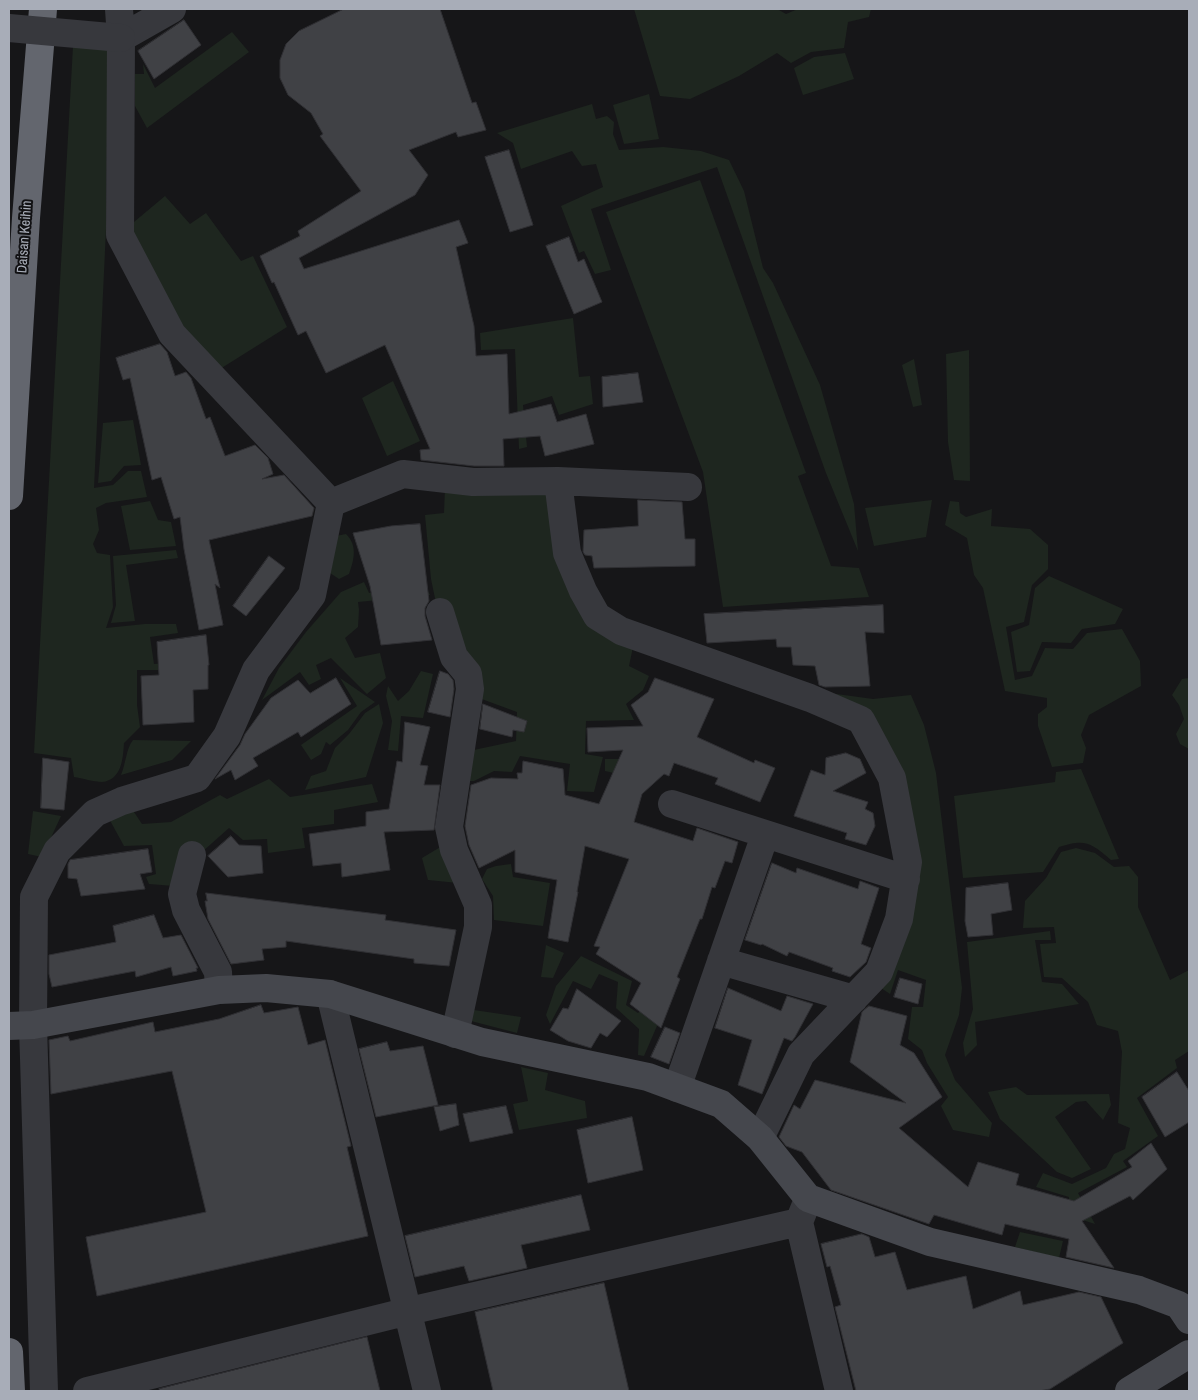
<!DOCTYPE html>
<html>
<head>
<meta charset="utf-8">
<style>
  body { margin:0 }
  #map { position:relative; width:1198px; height:1400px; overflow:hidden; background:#161618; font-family:"Archivo Narrow",sans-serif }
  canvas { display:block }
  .frame { position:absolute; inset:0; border:10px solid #a8adb8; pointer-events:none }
</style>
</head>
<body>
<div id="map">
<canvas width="1198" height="1400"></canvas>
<div class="frame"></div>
</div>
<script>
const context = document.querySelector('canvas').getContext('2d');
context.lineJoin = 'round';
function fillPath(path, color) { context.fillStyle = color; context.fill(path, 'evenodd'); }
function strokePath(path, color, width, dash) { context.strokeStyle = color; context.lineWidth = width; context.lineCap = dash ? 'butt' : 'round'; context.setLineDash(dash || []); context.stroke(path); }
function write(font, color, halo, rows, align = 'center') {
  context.font = font + ' "Archivo Narrow",sans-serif'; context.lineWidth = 4; context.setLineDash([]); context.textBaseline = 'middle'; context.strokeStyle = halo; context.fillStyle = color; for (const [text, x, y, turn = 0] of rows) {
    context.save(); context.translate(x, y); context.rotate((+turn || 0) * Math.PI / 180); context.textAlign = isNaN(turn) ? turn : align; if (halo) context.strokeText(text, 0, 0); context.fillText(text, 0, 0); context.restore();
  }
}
const green = new Path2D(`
  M 634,9 L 777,9 L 786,14 L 798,9 L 871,9 L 869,17 L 848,22 L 844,48 L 811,52 L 791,63 L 777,53 L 739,76 L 690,99 L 660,96 Z
  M 232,32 L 249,52 L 147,128 L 135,106 L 135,74 L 144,74 L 143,64 L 155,88 Z
  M 73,46 L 108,50 L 106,229 L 94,488 L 113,485 L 128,471 L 141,471 L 147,497 L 106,503 L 96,508 L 99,530 L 93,544 L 97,553 L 110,555 L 113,607 L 106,628 L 145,624 L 176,624 L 178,633 L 150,637 L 154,664 L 180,662 L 180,670 L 137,670 L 137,705 L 140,727 L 124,743 C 123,758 122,780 102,782 C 94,782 82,778 74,777 L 71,758 L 34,753 Z
  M 845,53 L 854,79 L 803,95 L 794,68 L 814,57 Z
  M 649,94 L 659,139 L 624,144 L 613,105 Z
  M 592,104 L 596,119 L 607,116 L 614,122 L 613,134 L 619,150 L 663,147 L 701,151 L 729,160 L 744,191 L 763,268 L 773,283 L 820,385 L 854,504 L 858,551 L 826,473 L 717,167 L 591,209 L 611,270 L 595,274 L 584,251 L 579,253 L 561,206 L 603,187 L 596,164 L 582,166 L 572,151 L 521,169 L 513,143 L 497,133 Z
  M 700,180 L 806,473 L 798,476 L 831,566 L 859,568 L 869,597 L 723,607 L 703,472 L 606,212 Z
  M 165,196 L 190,224 L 206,213 L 241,261 L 253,256 L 287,327 L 220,369 L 181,328 L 128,227 Z
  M 573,318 L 579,377 L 590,376 L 593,404 L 559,415 L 552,396 L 523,405 L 527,447 L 519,449 L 515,349 L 481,350 L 480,333 Z
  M 969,350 L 970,481 L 954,480 L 948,442 L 946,354 Z
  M 914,359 L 922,405 L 913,407 L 902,365 Z
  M 393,381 L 420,441 L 387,456 L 362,398 Z
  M 133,420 L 141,465 L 124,466 L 111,481 L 98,483 L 103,423 Z
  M 445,488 L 553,491 L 562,555 L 633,647 L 629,666 L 649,676 L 643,690 L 626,704 L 634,720 L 586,721 L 585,754 L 603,757 L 594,792 L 567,791 L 570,764 L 520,756 L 512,772 L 494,771 L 474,781 L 463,781 L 469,751 L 516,741 L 517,712 L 479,698 L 436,603 L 431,579 L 425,515 L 444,513 Z
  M 932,500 L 926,537 L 874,546 L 865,508 Z
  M 150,501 L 158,520 L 171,522 L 176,546 L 130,550 L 121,506 Z
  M 950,501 L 959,502 L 960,513 L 966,517 L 992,509 L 991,526 L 1030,529 L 1048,545 L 1048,569 L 1032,585 L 1024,622 L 1006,627 L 1015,680 L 1032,676 L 1045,648 L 1073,649 L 1087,633 L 1122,629 L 1140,661 L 1141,686 L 1089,715 L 1081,735 L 1086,748 L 1083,763 L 1052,767 L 1038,726 L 1038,714 L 1047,707 L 1047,698 L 1005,691 L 983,588 L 974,575 L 967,538 L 945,525 Z
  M 346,534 C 358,546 354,560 349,574 L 339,579 L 330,573 L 336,536 Z
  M 176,550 L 178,558 L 126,565 L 135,621 L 111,623 L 116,605 L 113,556 Z
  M 1049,576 L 1123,609 L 1115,624 L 1082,629 L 1071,643 L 1042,642 L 1030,671 L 1017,672 L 1011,632 L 1029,625 L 1035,588 Z
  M 423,581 L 430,595 L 358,602 L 359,610 L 358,627 L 345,638 L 355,658 L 380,653 L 386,678 L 367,694 L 331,658 L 316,665 L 321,679 L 309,685 L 300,672 L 262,700 L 279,668 L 306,632 L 341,592 L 364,582 L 369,593 Z
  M 421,671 L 433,674 L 423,718 L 401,716 L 398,751 L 388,750 L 392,721 L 386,696 L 388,686 L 398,701 L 409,691 Z
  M 340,678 L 375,702 L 361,712 L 348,730 L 330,745 L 326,742 L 321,754 L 311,760 L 301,745 L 357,706 Z
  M 1189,678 L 1189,749 L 1180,744 L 1176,734 L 1184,719 L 1179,705 L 1172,695 L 1182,679 Z
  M 822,692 L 873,699 L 911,695 L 924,725 L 936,773 L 962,988 L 959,1015 L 945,1055 L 955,1080 L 992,1123 L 989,1137 L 953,1130 L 941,1106 L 948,1097 L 927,1063 L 922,1050 L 908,1039 L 912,1007 L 923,1007 L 926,980 L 898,970 L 890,994 L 878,986 L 905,922 L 896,775 Z
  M 379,704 L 383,723 L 366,777 L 305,790 L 311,776 L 326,771 L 335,748 L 349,734 L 365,713 Z
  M 133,740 L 191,741 L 172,760 L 121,775 C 126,763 126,749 133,740 Z
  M 605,759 L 635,759 L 632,777 L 605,771 Z
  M 1081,769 L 1119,859 L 1111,860 C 1090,842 1085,839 1059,847 L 1043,872 L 963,878 L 954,796 L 1055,782 L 1056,772 Z
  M 269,779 L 290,797 L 372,784 L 378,802 L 334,810 L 334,824 L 302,828 L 305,848 L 268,853 L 267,839 L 243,840 L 229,828 L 202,852 L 174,886 L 149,884 L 146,877 L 156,874 L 152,845 L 124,846 L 107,815 L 130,806 L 142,824 L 171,822 L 220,795 L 227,799 Z
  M 33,811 L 61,816 L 42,857 L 28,854 Z
  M 442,846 L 458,883 L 428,880 L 422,858 Z
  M 1076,848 L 1095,853 L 1114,867 L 1129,866 L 1138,877 L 1138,907 L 1170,980 L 1189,970 L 1189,1051 L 1175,1060 L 1177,1068 L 1137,1098 L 1158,1136 L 1123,1161 L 1127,1167 L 1078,1193 L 1095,1224 L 1070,1216 L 1065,1224 L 1069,1197 L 1036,1187 L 1043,1173 L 1072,1184 L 1106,1168 L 1114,1154 L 1125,1149 L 1130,1128 L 1118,1123 L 1122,1052 L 1118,1031 L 1097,1025 L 1088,1002 L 1062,978 L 1044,977 L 1040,944 L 1056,943 L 1054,927 L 1023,928 L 1025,901 L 1046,878 L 1061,852 Z
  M 511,864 L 513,877 L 550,883 L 543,926 L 494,920 L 493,896 L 482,879 L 487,869 L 496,866 Z
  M 1050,931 L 1051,940 L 1035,940 L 1042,982 L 1062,984 L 1079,1004 L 975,1022 L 977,1045 L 965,1057 L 963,1043 L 973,1009 L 967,942 Z
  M 546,945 L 564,953 L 553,978 L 541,977 Z
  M 581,956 L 632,981 L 626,1005 L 638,1013 L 647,1003 L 663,1012 L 644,1056 L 638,1055 L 639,1029 L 616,1008 L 618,982 L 599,974 L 591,989 L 573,981 L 550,1024 L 546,1015 L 556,986 Z
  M 474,1010 L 521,1017 L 517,1033 L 471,1021 Z
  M 521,1067 L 548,1073 L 545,1090 L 585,1101 L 587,1118 L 519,1130 L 513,1104 L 528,1101 Z
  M 1016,1087 L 1027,1095 L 1109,1094 L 1111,1105 L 1103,1120 L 1086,1101 L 1076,1102 L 1055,1117 L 1091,1169 L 1072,1178 L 1057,1172 L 1000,1119 L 988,1092 Z
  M 1020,1232 L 1063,1241 L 1059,1258 L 1015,1247 Z`);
const building = new Path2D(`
  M 344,9 L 440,9 L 472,103 L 476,102 L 486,130 L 458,137 L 456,132 L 409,150 L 428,175 L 415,195 L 299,258 L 304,269 L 459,220 L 468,243 L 456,247 L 474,326 L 476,356 L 507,354 L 509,414 L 551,404 L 557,422 L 586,414 L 594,444 L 545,456 L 540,436 L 503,439 L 504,466 L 474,466 L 421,460 L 420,450 L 430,449 L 385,345 L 326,373 L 306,331 L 298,335 L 274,282 L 272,283 L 260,256 L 300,236 L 298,231 L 361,191 L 320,136 L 323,134 L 311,113 L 288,95 L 280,78 L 280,60 L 286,44 L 299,31 Z
  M 184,20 L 201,45 L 154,79 L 138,51 Z
  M 509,150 L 533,225 L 510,232 L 485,157 Z
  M 569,237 L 578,262 L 584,259 L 602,302 L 574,314 L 546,246 Z
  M 160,344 L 167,352 L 175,376 L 186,372 L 191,378 L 206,419 L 210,417 L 225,456 L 255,445 L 268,458 L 273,474 L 262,479 L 284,475 L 314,508 L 312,516 L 209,540 L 220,588 L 215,584 L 223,625 L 199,630 L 184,549 L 180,517 L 174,519 L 161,477 L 152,480 L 130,378 L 123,380 L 116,358 Z
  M 638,373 L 643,402 L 603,407 L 602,377 Z
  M 638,500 L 682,502 L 685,539 L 695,539 L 695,566 L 594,568 L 592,556 L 585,555 L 583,552 L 584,530 L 638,526 Z
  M 420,524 L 429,601 L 425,608 L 425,616 L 432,640 L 381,645 L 370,586 L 353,533 L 391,526 Z
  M 269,556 L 285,568 L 246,616 L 233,606 Z
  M 883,605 L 884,633 L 865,632 L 870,686 L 825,687 L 819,685 L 815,666 L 793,665 L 791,647 L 777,647 L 776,639 L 707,643 L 704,614 Z
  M 206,635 L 209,665 L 208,665 L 208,689 L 193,690 L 194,722 L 143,725 L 141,676 L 159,675 L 157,642 Z
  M 440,671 L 448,674 L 453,680 L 454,689 L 450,717 L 428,712 Z
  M 336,678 L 351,704 L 301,737 L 298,732 L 253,758 L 258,766 L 235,780 L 231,770 L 215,779 L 240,745 L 245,734 L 271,698 L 298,680 L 310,693 Z
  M 655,678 L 714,699 L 697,737 L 754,763 L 755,760 L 775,768 L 760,802 L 715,784 L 718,778 L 674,763 L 669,776 L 664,774 L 642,794 L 634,822 L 693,841 L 697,828 L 738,842 L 732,863 L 725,861 L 715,888 L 712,887 L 702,919 L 700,919 L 677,977 L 680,979 L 661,1028 L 630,1004 L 641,983 L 596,954 L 600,947 L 594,946 L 629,859 L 585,846 L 577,892 L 578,892 L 568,942 L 548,938 L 557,880 L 515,872 L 515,850 L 479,868 L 469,845 L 465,826 L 471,785 L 491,778 L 518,779 L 517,773 L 522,773 L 523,761 L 563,769 L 565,795 L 599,804 L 623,750 L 588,752 L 587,728 L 643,726 L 631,705 L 648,692 Z
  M 483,704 L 527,721 L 524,732 L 513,730 L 512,737 L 480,729 Z
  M 405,722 L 430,727 L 420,765 L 428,766 L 424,785 L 440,785 L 434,830 L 384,832 L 390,870 L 342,877 L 341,863 L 313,866 L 309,834 L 366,826 L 366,812 L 389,809 L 397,761 L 402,762 Z
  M 846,753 L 860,759 L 866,773 L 833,791 L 868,802 L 865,809 L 873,813 L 875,826 L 866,845 L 845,839 L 847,833 L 794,816 L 811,770 L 825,775 L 826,758 Z
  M 43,758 L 69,762 L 64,810 L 41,808 Z
  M 231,836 L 239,845 L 261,846 L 263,873 L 228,877 L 208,856 Z
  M 148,849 L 152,872 L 140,874 L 145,889 L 81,896 L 77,879 L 68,878 L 68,864 L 70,860 Z
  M 772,863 L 796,873 L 797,868 L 858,889 L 860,881 L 879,888 L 861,944 L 871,948 L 866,962 L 850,977 L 832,971 L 833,968 L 789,952 L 787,956 L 762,944 L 761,945 L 745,940 Z
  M 1008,883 L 1012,910 L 991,914 L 993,935 L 968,937 L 965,921 L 966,888 Z
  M 206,893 L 386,915 L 385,920 L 456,930 L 449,966 L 414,963 L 414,959 L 286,941 L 286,947 L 262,949 L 264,960 L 231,964 L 208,919 L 205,901 L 207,901 Z
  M 154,915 L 163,938 L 181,935 L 198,968 L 196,968 L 197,971 L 173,976 L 171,967 L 136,977 L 135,971 L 52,987 L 49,974 L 49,955 L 116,942 L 113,926 Z
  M 900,978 L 922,984 L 918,1004 L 894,997 Z
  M 728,988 L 781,1011 L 787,996 L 813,1004 L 795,1037 L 792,1041 L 784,1038 L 762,1094 L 738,1085 L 752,1040 L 715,1028 Z
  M 577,989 L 621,1021 L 607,1037 L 600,1033 L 591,1048 L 568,1041 L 550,1030 L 563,1008 L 568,1009 Z
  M 261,1005 L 264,1013 L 298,1007 L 308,1045 L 325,1040 L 351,1146 L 347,1147 L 368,1236 L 97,1296 L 86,1237 L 206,1212 L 172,1071 L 51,1094 L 49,1040 L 68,1036 L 70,1041 L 153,1022 L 155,1032 L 219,1019 Z
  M 869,1006 L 907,1016 L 900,1045 L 914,1053 L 942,1097 L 899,1128 L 968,1187 L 978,1162 L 1019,1174 L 1016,1185 L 1074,1201 L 1132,1167 L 1128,1161 L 1151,1143 L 1167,1169 L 1133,1200 L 1130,1196 L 1082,1221 L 1114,1268 L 1066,1257 L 1069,1239 L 1005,1224 L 1002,1235 L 934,1215 L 929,1224 L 831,1190 L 802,1152 L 786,1146 L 779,1137 L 794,1105 L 800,1109 L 815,1080 L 906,1103 L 850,1062 L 862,1012 Z
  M 665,1027 L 680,1033 L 669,1064 L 651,1057 Z
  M 387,1042 L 390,1051 L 423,1046 L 438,1105 L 376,1117 L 359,1049 Z
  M 1177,1072 L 1189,1091 L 1189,1122 L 1165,1137 L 1142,1097 Z
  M 456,1104 L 459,1125 L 440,1131 L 434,1107 Z
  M 506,1106 L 513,1133 L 470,1142 L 463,1114 Z
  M 632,1117 L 643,1170 L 588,1183 L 577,1130 Z
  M 581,1195 L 590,1230 L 521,1245 L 527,1268 L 469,1281 L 464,1266 L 415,1277 L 405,1236 Z
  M 862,1234 L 869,1237 L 875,1257 L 895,1252 L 907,1290 L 966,1276 L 973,1309 L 1020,1291 L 1023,1305 L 1079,1292 L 1101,1297 L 1123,1343 L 1050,1389 L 1039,1391 L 856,1391 L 835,1307 L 841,1305 L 830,1266 L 827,1267 L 821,1244 Z
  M 604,1283 L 629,1391 L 493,1391 L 475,1312 Z
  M 367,1337 L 380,1391 L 160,1391 L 159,1389 Z`);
const street = new Path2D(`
  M 119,9 L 121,38 L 120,235 L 172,334 L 331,503
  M 121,38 L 172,9
  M 558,481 L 688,487
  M 331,503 L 403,474 L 473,482 L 558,481 L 567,553 L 583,591 L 597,616 L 621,631 L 810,698 L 861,720 L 892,778 L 908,862 L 899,919 L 879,972 L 801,1054 L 760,1138
  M 440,612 L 454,657 L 468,674 L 470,689 L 449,827 L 454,850 L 478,905 L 478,927 L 455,1034
  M 672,804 L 906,879
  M 192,855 L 182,894 L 186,910 L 218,972 L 219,990
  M 721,961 L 854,999
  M 330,994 L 427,1391
  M 677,1088 L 765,835
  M 805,1207 L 799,1222 L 839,1391
  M 44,1391 L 33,1025 L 34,897 L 57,851 L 95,813 L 122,801 L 197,778 L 227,736 L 256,670 L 312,595 L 331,503
  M 87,1391 L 409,1311 L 799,1222`);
const secondary = new Path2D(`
  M 9,1026 L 33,1025 L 219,990 L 266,988 L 330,994 L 482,1042 L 648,1077 L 721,1104 L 760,1138 L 808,1198 L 930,1242 L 1139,1290 L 1179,1305 L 1189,1320
  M 1129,1391 L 1189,1354`);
const highway = new Path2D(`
  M 9,496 L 26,218 L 43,9
  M 9,1352 L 11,1391`);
const streetBridge = new Path2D(`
  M 9,28 L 121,38`);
const streetNames = [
  ["Daisan Keihin",25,237,-86]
];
fillPath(green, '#1e261f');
fillPath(building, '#404145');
strokePath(building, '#303034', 1);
strokePath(street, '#37383d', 28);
strokePath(secondary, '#45474d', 28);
strokePath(highway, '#63666e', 28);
strokePath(streetBridge, '#37383d', 28);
write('14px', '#a8adb8', '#111113', streetNames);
</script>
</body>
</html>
